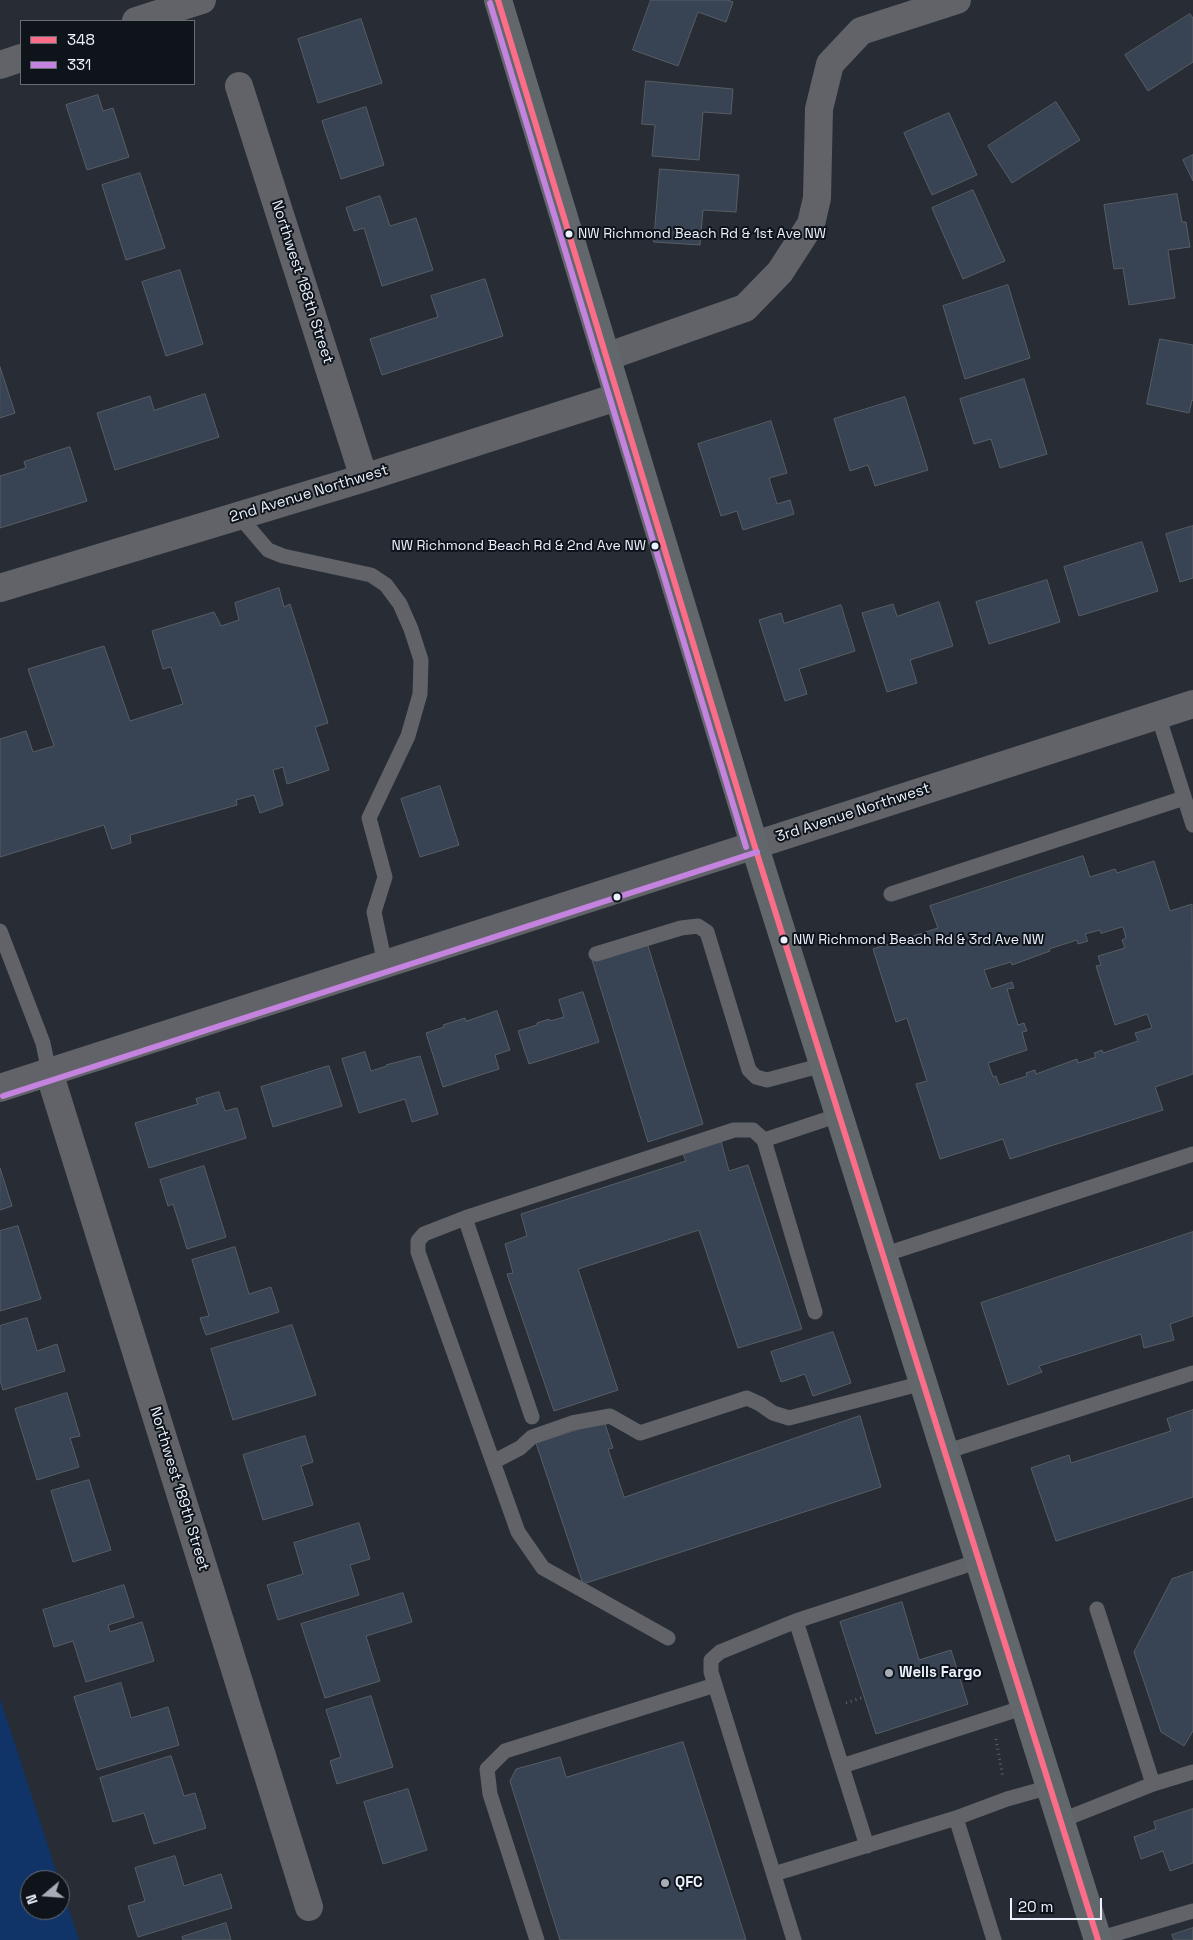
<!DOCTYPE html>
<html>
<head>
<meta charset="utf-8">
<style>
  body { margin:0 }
  #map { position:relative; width:1193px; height:1940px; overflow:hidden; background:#272c35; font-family:"Space Grotesk",sans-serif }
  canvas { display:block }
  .legend { position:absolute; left:20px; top:20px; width:175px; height:65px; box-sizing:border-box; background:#0f141b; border:1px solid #676d75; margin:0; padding:6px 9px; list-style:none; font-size:15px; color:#ebf2fd }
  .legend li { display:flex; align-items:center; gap:10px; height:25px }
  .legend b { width:25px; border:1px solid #676d75 }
  .north { position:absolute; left:20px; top:1870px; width:50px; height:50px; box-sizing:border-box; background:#0f141b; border:1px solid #676d75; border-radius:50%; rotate:252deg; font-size:14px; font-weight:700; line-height:20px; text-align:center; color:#ebf2fd }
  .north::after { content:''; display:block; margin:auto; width:18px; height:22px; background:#a6adb7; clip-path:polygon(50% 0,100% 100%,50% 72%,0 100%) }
  .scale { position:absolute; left:1010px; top:1898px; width:92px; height:22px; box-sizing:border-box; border:2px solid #ebf2fd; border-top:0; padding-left:6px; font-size:15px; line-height:18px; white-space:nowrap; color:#ebf2fd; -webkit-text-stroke:4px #0f141b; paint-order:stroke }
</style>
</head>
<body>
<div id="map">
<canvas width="1193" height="1940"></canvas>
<ul class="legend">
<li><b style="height:6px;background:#fb6d88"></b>348</li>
<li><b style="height:6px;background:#c483df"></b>331</li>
</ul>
<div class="north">N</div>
<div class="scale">20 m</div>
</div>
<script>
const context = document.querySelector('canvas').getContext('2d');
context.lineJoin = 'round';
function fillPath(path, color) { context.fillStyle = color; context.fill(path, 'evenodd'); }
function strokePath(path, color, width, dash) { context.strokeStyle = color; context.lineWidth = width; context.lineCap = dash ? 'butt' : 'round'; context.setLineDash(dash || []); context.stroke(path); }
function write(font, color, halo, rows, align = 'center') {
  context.font = font + ' "Space Grotesk",sans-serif'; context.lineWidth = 4; context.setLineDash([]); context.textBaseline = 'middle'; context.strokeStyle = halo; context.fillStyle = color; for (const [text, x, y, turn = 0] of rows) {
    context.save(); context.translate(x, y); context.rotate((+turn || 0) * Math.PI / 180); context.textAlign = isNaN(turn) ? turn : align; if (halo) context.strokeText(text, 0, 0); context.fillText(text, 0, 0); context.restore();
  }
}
const green = new Path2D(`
  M 0,1698 L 59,1880 L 30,1880 L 30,1910 L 60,1910 L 60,1882 L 79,1940 L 0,1940 Z`);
const building = new Path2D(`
  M 651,0 L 727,0 L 733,2 L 726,22 L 698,12 L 678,66 L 633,50 Z
  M 1190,14 L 1193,18 L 1193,62 L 1148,91 L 1125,55 Z
  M 361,19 L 382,83 L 318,103 L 298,39 Z
  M 646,81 L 733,89 L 731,114 L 703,112 L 699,160 L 652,156 L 655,125 L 642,124 Z
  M 98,95 L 103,111 L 113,108 L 129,157 L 87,170 L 66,105 Z
  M 1056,102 L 1080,140 L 1012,183 L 988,146 Z
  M 366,107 L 384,165 L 341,179 L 322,121 Z
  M 949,113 L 977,175 L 932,195 L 904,133 Z
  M 1193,155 L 1193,181 L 1183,160 Z
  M 660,169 L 739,175 L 736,212 L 703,210 L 700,245 L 654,242 Z
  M 140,173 L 165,248 L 126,260 L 102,185 Z
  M 973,190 L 1005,261 L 963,279 L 932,208 Z
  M 1177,194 L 1182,222 L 1186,222 L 1190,247 L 1168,250 L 1175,298 L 1129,305 L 1123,268 L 1114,269 L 1104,205 Z
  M 380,196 L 390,226 L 416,218 L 433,270 L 382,286 L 364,228 L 354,231 L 346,208 Z
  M 180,270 L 203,344 L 166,356 L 142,282 Z
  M 485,279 L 503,336 L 382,375 L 370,339 L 438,317 L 431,296 Z
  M 1008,285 L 1030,358 L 965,379 L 943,306 Z
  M 1160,339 L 1193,345 L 1193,401 L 1192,400 L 1189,413 L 1147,404 Z
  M 0,367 L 15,413 L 0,418 Z
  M 1024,379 L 1047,454 L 1000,468 L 991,439 L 974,444 L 960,399 Z
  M 205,394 L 219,437 L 115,470 L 97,413 L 150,396 L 154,410 Z
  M 905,397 L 928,470 L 875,486 L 868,465 L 850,471 L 834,419 Z
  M 771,421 L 787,473 L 769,478 L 777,504 L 790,500 L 794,514 L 743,530 L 737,511 L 721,516 L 698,444 Z
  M 70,447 L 87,501 L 0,528 L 0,476 L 26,468 L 24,462 Z
  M 1193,526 L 1193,578 L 1180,582 L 1166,534 Z
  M 1142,542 L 1158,591 L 1079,616 L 1064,567 Z
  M 1047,580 L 1060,622 L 989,644 L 976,602 Z
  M 279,588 L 284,607 L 290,604 L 328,723 L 315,727 L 329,770 L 287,784 L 283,767 L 273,770 L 283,805 L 260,813 L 254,795 L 236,800 L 237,805 L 130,835 L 131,843 L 112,849 L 104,825 L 0,857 L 0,739 L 26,731 L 33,752 L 54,746 L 28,669 L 104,646 L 130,721 L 183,704 L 171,667 L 163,669 L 152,631 L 214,612 L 221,626 L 239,620 L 235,603 Z
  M 939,602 L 953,646 L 910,660 L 917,683 L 887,692 L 862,613 L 893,604 L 897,616 Z
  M 841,605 L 855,651 L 799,669 L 807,694 L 785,701 L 759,620 L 781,613 L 784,623 Z
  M 440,786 L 459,845 L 420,857 L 401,799 Z
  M 1083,856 L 1090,877 L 1115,869 L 1117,873 L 1154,861 L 1170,911 L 1192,904 L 1193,1074 L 1155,1087 L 1163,1110 L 1010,1159 L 1003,1139 L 940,1159 L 916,1084 L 927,1081 L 907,1018 L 896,1022 L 873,949 L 938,928 L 930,906 ZM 1123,927 L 1126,938 L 1122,940 L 1125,948 L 1098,956 L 1101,965 L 1096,966 L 1115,1025 L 1147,1014 L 1152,1028 L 1135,1033 L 1138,1041 L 1103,1053 L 1102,1050 L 1094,1053 L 1096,1057 L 1078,1063 L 1077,1059 L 1036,1074 L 1035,1070 L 1026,1073 L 1027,1076 L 999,1085 L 996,1076 L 993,1077 L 988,1063 L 1027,1050 L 1022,1032 L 1027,1031 L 1024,1023 L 1018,1025 L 1007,989 L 1014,988 L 1012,982 L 991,989 L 984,970 L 1011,962 L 1012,965 L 1050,951 L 1049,949 L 1077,940 L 1078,944 L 1088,941 L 1085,934 L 1100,930 L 1101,933 Z
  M 647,943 L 703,1124 L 648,1142 L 592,960 Z
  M 583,992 L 599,1042 L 529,1064 L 518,1031 L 537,1025 L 537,1023 L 549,1019 L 550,1021 L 564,1017 L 559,1000 Z
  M 497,1011 L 510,1050 L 495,1055 L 499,1069 L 443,1087 L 426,1033 L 444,1027 L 443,1025 L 465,1018 L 466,1021 Z
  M 365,1052 L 371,1071 L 387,1066 L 386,1065 L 420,1056 L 438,1114 L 412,1122 L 405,1099 L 359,1113 L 342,1059 Z
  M 329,1066 L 342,1106 L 273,1127 L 261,1087 Z
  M 219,1092 L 225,1111 L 237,1108 L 246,1138 L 149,1168 L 135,1123 L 198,1104 L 196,1099 Z
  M 721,1141 L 729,1171 L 748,1165 L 802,1329 L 738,1348 L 699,1230 L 578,1269 L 618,1390 L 554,1411 L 507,1274 L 513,1273 L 505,1244 L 527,1236 L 521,1214 L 686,1161 L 683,1154 Z
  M 204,1166 L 226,1237 L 187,1249 L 173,1204 L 168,1206 L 160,1180 Z
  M 0,1168 L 12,1206 L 0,1210 Z
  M 18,1226 L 41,1299 L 0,1311 L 0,1231 Z
  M 1193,1232 L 1193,1316 L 1170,1324 L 1174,1340 L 1144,1348 L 1141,1334 L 1039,1366 L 1042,1372 L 1008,1385 L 981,1303 Z
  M 235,1247 L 249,1294 L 271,1287 L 279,1312 L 206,1335 L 200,1318 L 209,1316 L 192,1260 Z
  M 27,1318 L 37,1351 L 57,1344 L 65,1371 L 3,1390 L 0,1380 L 0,1326 Z
  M 292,1325 L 316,1395 L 233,1420 L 211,1349 Z
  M 833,1332 L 851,1383 L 813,1396 L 805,1374 L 781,1382 L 771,1352 Z
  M 67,1393 L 80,1436 L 70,1438 L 79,1467 L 37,1480 L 15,1409 Z
  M 1193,1410 L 1193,1497 L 1056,1541 L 1031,1468 L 1069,1455 L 1071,1463 L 1171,1431 L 1167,1419 Z
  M 860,1416 L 881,1487 L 583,1584 L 536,1443 L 604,1421 L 613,1448 L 608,1449 L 624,1497 Z
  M 305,1436 L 313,1462 L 301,1466 L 313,1505 L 263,1520 L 243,1455 Z
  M 89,1480 L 111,1550 L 73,1562 L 51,1491 Z
  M 359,1523 L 370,1559 L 350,1565 L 359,1595 L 278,1620 L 267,1585 L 303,1574 L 294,1543 Z
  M 1193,1572 L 1193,1731 L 1184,1746 L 1161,1732 L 1134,1652 L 1172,1579 Z
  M 124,1585 L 134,1617 L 108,1625 L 110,1632 L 142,1622 L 154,1661 L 86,1682 L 73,1641 L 54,1647 L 43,1610 Z
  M 403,1593 L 412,1622 L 366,1636 L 380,1681 L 325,1698 L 301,1624 Z
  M 902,1602 L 919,1660 L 951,1650 L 968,1704 L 876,1734 L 840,1622 Z
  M 121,1683 L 131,1718 L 168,1707 L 179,1745 L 97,1770 L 74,1697 Z
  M 371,1696 L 393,1767 L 337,1784 L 330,1761 L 341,1757 L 326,1710 Z
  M 683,1742 L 746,1940 L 560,1940 L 510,1781 L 516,1769 L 560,1757 L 566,1777 Z
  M 171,1756 L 184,1796 L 195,1793 L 206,1828 L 154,1844 L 144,1813 L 113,1822 L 100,1778 Z
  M 408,1789 L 427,1850 L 383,1864 L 364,1802 Z
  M 1193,1809 L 1193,1863 L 1170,1871 L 1163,1851 L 1141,1859 L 1134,1837 L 1156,1829 L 1154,1822 Z
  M 175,1856 L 184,1886 L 221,1874 L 232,1908 L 138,1937 L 128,1906 L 145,1901 L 135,1868 Z
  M 226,1923 L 231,1940 L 183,1940 L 182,1937 Z
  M 1193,1928 L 1193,1940 L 1174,1940 L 1172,1935 Z`);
const path = new Path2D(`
  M 846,1703 L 864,1697
  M 996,1739 L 1003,1778`);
const service = new Path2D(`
  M 239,516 L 268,550 L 283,556 L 371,575 L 386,585 L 400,604 L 411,629 L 421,660 L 420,694 L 408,736 L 369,818 L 385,877 L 374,912 L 385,964
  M 1158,715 L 1193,825
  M 891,894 L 1184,798
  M 0,931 L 43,1043 L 49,1072
  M 596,954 L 681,928 L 698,926 L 707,932 L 749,1070 L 756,1077 L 767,1080 L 823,1065
  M 764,1140 L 839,1115
  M 465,1218 L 532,1417
  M 883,1255 L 1193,1154
  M 945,1452 L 1193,1373
  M 493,1462 L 520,1448 L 532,1437 L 572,1423 L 610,1416 L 640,1433 L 747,1398 L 760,1404 L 773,1413 L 789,1418 L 923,1383
  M 1097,1609 L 1153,1784
  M 796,1621 L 979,1561
  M 668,1638 L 543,1568 L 518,1532 L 418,1252 L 418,1241 L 424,1234 L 465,1218 L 734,1130 L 753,1130 L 764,1140 L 815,1312
  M 842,1766 L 1025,1707
  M 956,1818 L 1007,1799 L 1050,1787
  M 1060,1821 L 1153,1784 L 1193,1772
  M 774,1874 L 956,1818 L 994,1940
  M 1098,1939 L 1193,1911
  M 537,1940 L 490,1794 L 487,1769 L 505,1751 L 715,1685
  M 794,1940 L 711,1672 L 711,1660 L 720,1652 L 796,1621 L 867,1846`);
const minor = new Path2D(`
  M 136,21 L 202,0
  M 0,65 L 21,58
  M 239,86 L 364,478
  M 606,357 L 745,308 L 780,272 L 811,224 L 817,198 L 819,109 L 830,64 L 861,31 L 957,0
  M 0,588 L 364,478 L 617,397
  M 49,1072 L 309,1907`);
const tertiary = new Path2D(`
  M 0,1088 L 1193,704`);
const secondary = new Path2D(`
  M 498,0 L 754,844 L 1098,1940`);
const bus1 = new Path2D(`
  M 498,0 L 754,844 L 1098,1940`);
const bus2 = new Path2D(`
  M 490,3 L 746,847
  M 3,1096 L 757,852`);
const markers = [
  [569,234,4.5,"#ebf2fd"],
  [655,546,4.5,"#ebf2fd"],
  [617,897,4.5,"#ebf2fd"],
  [784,940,4.5,"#ebf2fd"],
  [889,1673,5,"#a6adb7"],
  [665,1883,5,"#a6adb7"]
];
const busNames = [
  ["NW Richmond Beach Rd & 1st Ave NW",578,234],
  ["NW Richmond Beach Rd & 2nd Ave NW",646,546,"right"],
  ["NW Richmond Beach Rd & 3rd Ave NW",793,940]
];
const streetNames = [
  ["Northwest 188th Street",302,282,72],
  ["2nd Avenue Northwest",309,494,-17],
  ["3rd Avenue Northwest",853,813,-18],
  ["Northwest 189th Street",179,1489,73]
];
const poiNames = [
  ["Wells Fargo",899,1673],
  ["QFC",675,1883]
];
fillPath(green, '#103468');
fillPath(building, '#384353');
strokePath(building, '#585e65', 1);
strokePath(path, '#5f6267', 3, [1, 4]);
strokePath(service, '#616368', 15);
strokePath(minor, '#616368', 28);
strokePath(tertiary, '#616368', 28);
strokePath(secondary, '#62676c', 28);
strokePath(bus1, '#fb6d88', 6);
strokePath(bus2, '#c483df', 6);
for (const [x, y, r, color] of markers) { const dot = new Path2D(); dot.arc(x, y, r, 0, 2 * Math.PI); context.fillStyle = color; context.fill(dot); strokePath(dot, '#0f141b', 2); }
write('14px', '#ebf2fd', '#0f141b', busNames, 'left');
write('15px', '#ebf2fd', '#0f141b', streetNames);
write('bold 15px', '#ebf2fd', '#0f141b', poiNames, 'left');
</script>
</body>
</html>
